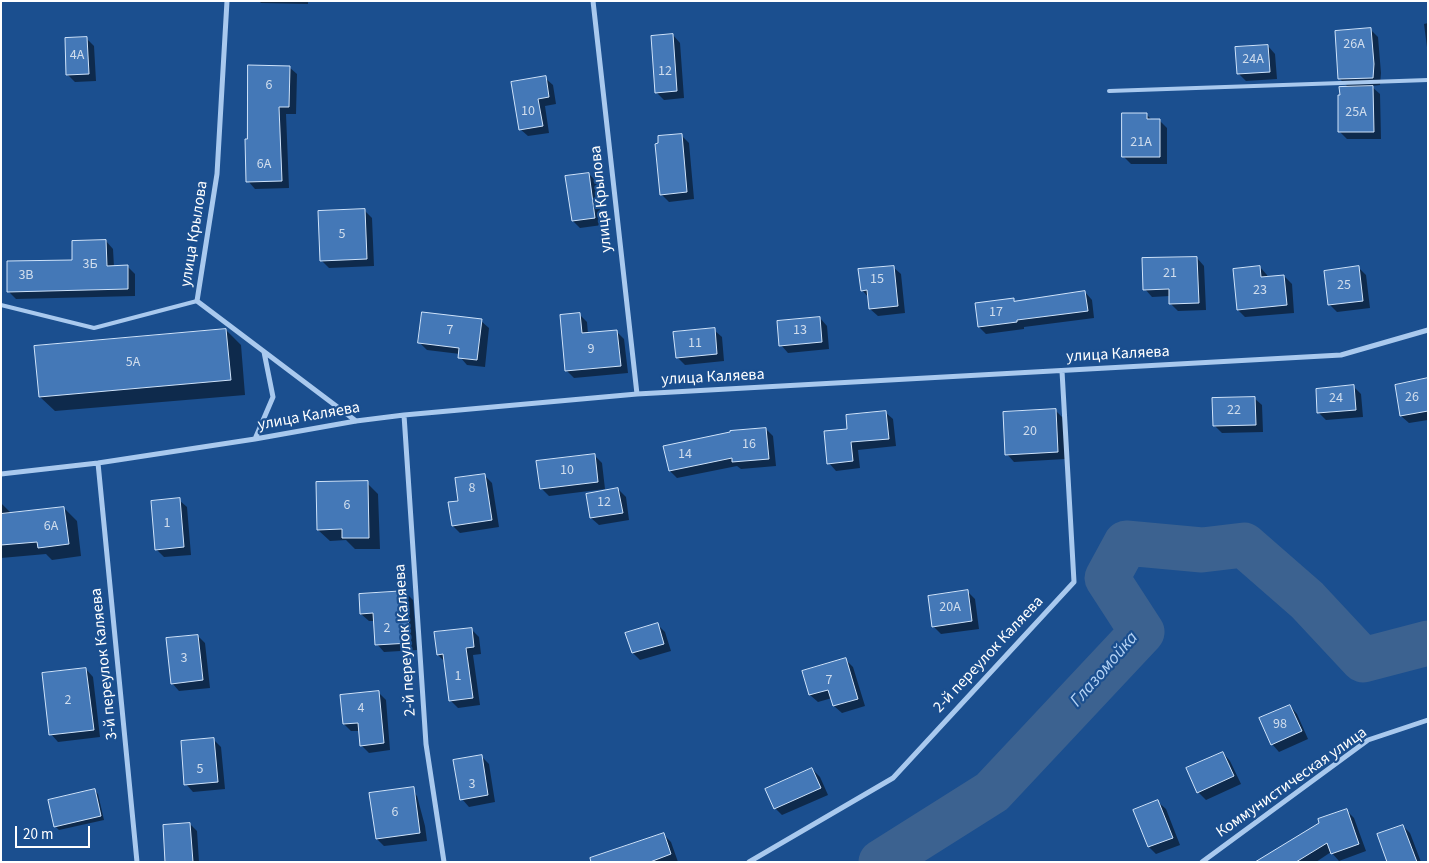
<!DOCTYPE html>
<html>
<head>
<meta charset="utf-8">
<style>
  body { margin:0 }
  #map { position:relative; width:1429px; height:863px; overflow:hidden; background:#1b4f8f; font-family:"Source Sans 3",sans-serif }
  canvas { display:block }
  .frame { position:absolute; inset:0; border:2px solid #fff; pointer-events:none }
  .scale { position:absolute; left:15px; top:826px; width:75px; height:22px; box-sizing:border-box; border:2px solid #fff; border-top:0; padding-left:6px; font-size:15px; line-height:18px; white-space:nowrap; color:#fff; -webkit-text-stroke:4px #1b4f8f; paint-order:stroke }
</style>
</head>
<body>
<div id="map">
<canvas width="1429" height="863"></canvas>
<div class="frame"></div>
<div class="scale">20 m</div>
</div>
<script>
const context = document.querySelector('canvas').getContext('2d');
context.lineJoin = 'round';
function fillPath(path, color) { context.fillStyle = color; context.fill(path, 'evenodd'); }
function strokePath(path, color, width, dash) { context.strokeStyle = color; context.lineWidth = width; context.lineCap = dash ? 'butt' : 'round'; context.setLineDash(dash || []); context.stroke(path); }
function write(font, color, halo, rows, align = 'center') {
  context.font = font + ' "Source Sans 3",sans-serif'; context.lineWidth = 4.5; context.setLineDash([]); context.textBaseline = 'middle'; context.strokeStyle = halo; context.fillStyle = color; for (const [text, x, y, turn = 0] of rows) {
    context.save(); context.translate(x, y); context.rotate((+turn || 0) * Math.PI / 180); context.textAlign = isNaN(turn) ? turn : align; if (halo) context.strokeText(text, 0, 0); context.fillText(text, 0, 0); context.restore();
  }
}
const shadow = new Path2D(`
  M 259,1 L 308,1 L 308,4 L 261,3 Z
  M 1428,23 L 1428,55 L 1424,24 Z
  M 1371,30 L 1378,37 L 1381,73 L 1380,85 L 1371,86 L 1380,94 L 1381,139 L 1347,139 L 1340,132 L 1349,88 L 1340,79 Z
  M 673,35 L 680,43 L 684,98 L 664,100 L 656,92 Z
  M 86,38 L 94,46 L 96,81 L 75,82 L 68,75 Z
  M 1268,46 L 1275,54 L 1277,79 L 1246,81 L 1239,74 Z
  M 289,67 L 297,74 L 296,114 L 286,114 L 289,188 L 255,189 L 248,181 Z
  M 545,78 L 553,85 L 556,104 L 545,106 L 549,133 L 528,136 L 520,129 Z
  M 1146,114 L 1152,120 L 1159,120 L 1167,128 L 1167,164 L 1131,164 L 1123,156 Z
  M 681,135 L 689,143 L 694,199 L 669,202 L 661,194 Z
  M 589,174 L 596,181 L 602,225 L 580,228 L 573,221 Z
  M 364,210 L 372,218 L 374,266 L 329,268 L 321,260 Z
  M 106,241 L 113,249 L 114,267 L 127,266 L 135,274 L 135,296 L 16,299 L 8,291 L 74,262 Z
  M 1197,258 L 1204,266 L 1206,310 L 1178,311 L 1171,304 L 1170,296 L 1152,297 L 1145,289 Z
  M 893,267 L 901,274 L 905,313 L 878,316 L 870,309 L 869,298 L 862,290 Z
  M 1260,267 L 1267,275 L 1268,278 L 1284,276 L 1292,284 L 1294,313 L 1245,317 L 1238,310 Z
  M 1359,268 L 1366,275 L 1370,308 L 1337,312 L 1329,304 Z
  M 1085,292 L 1092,300 L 1094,318 L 1024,327 L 1024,329 L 986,334 L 979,327 L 1013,300 L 1016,302 Z
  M 579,314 L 587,322 L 588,334 L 617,332 L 624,339 L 628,373 L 574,378 L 566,370 Z
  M 820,318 L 827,326 L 829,349 L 788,353 L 781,345 Z
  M 481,321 L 489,328 L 485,367 L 467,365 L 460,357 L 460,354 L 427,350 L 420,343 Z
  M 226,330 L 241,345 L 245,395 L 55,411 L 40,397 L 36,347 Z
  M 714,330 L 722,337 L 724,361 L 685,365 L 677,357 Z
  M 1428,380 L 1428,420 L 1409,423 L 1401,416 L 1396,386 Z
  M 1354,387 L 1361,394 L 1363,417 L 1326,420 L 1319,413 Z
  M 1254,398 L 1262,405 L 1263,432 L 1222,433 L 1215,426 Z
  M 1055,410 L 1063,418 L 1065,459 L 1014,462 L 1007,454 Z
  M 885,412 L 893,419 L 896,446 L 858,450 L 860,468 L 836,471 L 829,463 L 849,430 Z
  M 766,429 L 773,436 L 776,466 L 741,469 L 737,466 L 677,478 L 670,471 Z
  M 594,455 L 602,463 L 605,489 L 549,496 L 541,488 Z
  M 484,475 L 492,483 L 499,527 L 460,533 L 453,526 Z
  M 367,483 L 378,494 L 380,549 L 355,549 L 346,540 L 330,541 L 318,530 Z
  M 618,489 L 626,497 L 629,520 L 599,525 L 591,518 Z
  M 179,500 L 187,507 L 191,555 L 164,557 L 156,549 Z
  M 1,503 L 12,514 L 64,508 L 77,521 L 81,556 L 52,560 L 46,554 L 1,558 Z
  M 405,592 L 413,600 L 417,650 L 384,652 L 377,644 L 375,621 L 369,621 L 361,614 Z
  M 968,592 L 975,599 L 979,629 L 941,634 L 933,626 Z
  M 658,625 L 665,632 L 671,651 L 640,660 L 633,653 L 627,634 Z
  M 471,629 L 479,637 L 481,654 L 473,655 L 480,705 L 458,708 L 450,700 L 446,663 L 438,655 Z
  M 198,636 L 205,643 L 210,688 L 179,691 L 172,683 Z
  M 846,660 L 853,667 L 865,706 L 842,713 L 834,706 L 832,698 L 818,702 L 810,695 L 804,672 Z
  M 86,669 L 93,677 L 100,737 L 58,742 L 51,734 Z
  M 378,692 L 386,700 L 390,750 L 369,753 L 361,745 L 360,731 L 351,731 L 344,724 Z
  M 1290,706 L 1297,714 L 1308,739 L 1279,752 L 1272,744 Z
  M 214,740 L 221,747 L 225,789 L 193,792 L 186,784 Z
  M 1223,753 L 1230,761 L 1241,784 L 1206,800 L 1198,792 Z
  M 481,756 L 489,764 L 495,802 L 469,807 L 462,799 Z
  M 812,769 L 820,777 L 828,795 L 782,815 L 775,808 Z
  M 410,789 L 417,796 L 425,826 L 427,841 L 384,846 L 377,839 Z
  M 94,790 L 98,794 L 104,820 L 59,830 L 56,827 L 49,801 Z
  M 1158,802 L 1166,809 L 1180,845 L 1156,854 L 1149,847 Z
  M 1346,810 L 1354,818 L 1366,851 L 1339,861 L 1331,852 L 1316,862 L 1258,862 Z
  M 190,824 L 197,831 L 199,862 L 167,862 Z
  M 1403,826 L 1410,833 L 1421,862 L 1388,862 Z
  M 664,835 L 671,842 L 678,862 L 631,862 Z`);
const river = new Path2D(`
  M 881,862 L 992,792 L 1142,632 L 1107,578 L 1126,543 L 1202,550 L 1244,545 L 1307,600 L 1363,660 L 1428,643`);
const building = new Path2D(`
  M 1371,28 L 1374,64 L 1373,78 L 1338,79 L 1335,31 Z
  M 673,34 L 677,91 L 655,93 L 651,36 Z
  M 87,37 L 89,74 L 66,75 L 65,38 Z
  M 1268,45 L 1270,72 L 1237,74 L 1235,47 Z
  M 248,65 L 290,66 L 289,107 L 279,107 L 282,181 L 246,182 L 245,139 L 247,139 Z
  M 546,76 L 549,97 L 538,99 L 543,126 L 519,130 L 511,82 Z
  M 1373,86 L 1374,132 L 1338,132 L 1338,95 L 1340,95 L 1339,87 Z
  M 1122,113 L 1147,113 L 1147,119 L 1160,119 L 1160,157 L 1122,157 Z
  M 682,134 L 687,192 L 660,195 L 655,144 L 658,143 L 658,136 Z
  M 589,173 L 595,218 L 572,221 L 565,176 Z
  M 365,209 L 367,259 L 320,261 L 318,211 Z
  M 106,240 L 107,266 L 128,265 L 128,289 L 7,292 L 7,261 L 72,260 L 72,241 Z
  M 1197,257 L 1199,303 L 1169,304 L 1169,289 L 1143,290 L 1142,258 Z
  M 894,266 L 898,306 L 869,309 L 867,290 L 861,291 L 858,269 Z
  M 1260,266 L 1261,277 L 1284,275 L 1287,305 L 1237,310 L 1233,269 Z
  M 1359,266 L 1363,301 L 1328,305 L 1324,271 Z
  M 1085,291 L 1088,311 L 1017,320 L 1017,322 L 978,327 L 975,303 L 1014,298 L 1014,301 Z
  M 422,312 L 482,319 L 477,360 L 458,358 L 459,348 L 418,343 Z
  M 580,313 L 582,333 L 617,330 L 621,366 L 565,371 L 560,315 Z
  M 820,317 L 822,342 L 779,346 L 777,321 Z
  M 715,328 L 717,354 L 676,358 L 673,332 Z
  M 226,329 L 231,380 L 39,397 L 34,346 Z
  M 1428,378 L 1428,411 L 1400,416 L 1395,385 Z
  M 1354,385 L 1356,410 L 1317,413 L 1316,389 Z
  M 1255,397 L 1256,425 L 1213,426 L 1212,398 Z
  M 1056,409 L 1058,452 L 1005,455 L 1003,412 Z
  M 886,411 L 889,439 L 851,442 L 853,461 L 827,464 L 824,431 L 847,429 L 846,415 Z
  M 766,428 L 769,459 L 732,462 L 732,458 L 669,471 L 663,446 L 730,432 L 730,431 Z
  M 595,454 L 598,482 L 540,489 L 536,461 Z
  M 485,474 L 492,520 L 452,526 L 448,502 L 458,501 L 455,478 Z
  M 368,481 L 369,538 L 342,538 L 342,529 L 317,530 L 316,482 Z
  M 618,488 L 623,513 L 590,518 L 586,494 Z
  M 180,498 L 184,547 L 155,550 L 151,501 Z
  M 64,507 L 69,544 L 38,548 L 37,542 L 1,545 L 1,514 Z
  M 968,590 L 972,621 L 932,627 L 928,596 Z
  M 406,591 L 410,643 L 375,645 L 373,613 L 360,614 L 359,594 Z
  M 658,623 L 664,644 L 632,653 L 625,633 Z
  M 472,628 L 474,647 L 466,648 L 473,698 L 449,701 L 443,654 L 437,655 L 434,632 Z
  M 198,635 L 203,680 L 171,684 L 166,638 Z
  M 846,658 L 858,699 L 833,706 L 828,690 L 809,695 L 802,671 Z
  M 86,668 L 94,730 L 49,735 L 42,673 Z
  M 379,691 L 384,743 L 360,746 L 358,723 L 343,724 L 340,695 Z
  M 1290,705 L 1302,731 L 1271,745 L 1259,718 Z
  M 214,738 L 218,782 L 184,785 L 181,741 Z
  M 1223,752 L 1234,776 L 1197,793 L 1186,768 Z
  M 482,755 L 488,795 L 460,800 L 453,760 Z
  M 812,768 L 821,788 L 774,809 L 765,789 Z
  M 414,787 L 420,833 L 376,839 L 369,793 Z
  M 95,789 L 101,816 L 54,827 L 48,800 Z
  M 1158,800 L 1173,838 L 1148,847 L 1133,810 Z
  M 1347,809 L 1359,844 L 1331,854 L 1327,843 L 1296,862 L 1255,862 L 1319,823 L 1318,819 Z
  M 190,823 L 193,862 L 165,862 L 163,825 Z
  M 1403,825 L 1417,862 L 1387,862 L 1377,834 Z
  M 664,833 L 671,854 L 650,862 L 591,862 L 590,858 Z`);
const lane = new Path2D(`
  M 1109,91 L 1428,80
  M 1,305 L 94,328 L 197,301`);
const street = new Path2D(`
  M 227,1 L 217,174 L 197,301 L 356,421
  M 593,1 L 637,394
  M 404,415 L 426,744 L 444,862
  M 255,439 L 273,397 L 264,352
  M 98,463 L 137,862
  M 1,474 L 98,463 L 255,439 L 356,421 L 404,415 L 637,394 L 1341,355 L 1428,330
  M 749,862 L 893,778 L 1074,582 L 1062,371
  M 1202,862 L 1368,740 L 1428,720`);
const numberNames = [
  ["26А",1354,45],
  ["4А",77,56],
  ["24А",1253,60],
  ["12",665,72],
  ["6",269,86],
  ["10",528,112],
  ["25А",1356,113],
  ["21А",1141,143],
  ["6А",264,165],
  ["5",342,235],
  ["3Б",90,265],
  ["21",1170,274],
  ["3В",26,276],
  ["15",877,280],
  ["25",1344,286],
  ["23",1260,291],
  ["17",996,313],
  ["7",450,331],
  ["13",800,331],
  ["11",695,344],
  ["9",591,350],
  ["5А",133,363],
  ["26",1412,398],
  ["24",1336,399],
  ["22",1234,411],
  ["20",1030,432],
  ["16",749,445],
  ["14",685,455],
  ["10",567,471],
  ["8",472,489],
  ["12",604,503],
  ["6",347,506],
  ["1",167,524],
  ["6А",51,527],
  ["20А",950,608],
  ["2",387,629],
  ["3",184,659],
  ["1",458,677],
  ["7",829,681],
  ["2",68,701],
  ["4",361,709],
  ["98",1280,725],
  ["5",200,770],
  ["3",472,785],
  ["6",395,813]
];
const streetNames = [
  ["улица Крылова",602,199,-96],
  ["улица Крылова",195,234,-81],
  ["улица Каляева",1118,355,-3],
  ["улица Каляева",713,378,-3],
  ["улица Каляева",309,417,-10],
  ["2-й переулок Каляева",406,640,-94],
  ["2-й переулок Каляева",989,655,-47],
  ["3-й переулок Каляева",105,664,-96],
  ["Коммунистическая улица",1292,783,-35]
];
const waterNames = [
  ["Глазомойка",1105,670,-49]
];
fillPath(shadow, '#0007');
strokePath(river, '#3c6290', 45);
fillPath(building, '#4478b7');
strokePath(building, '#cfe3fa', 1);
strokePath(lane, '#a9c9ee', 4);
strokePath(street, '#a9c9ee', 5);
write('14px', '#d0dded', null, numberNames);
write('16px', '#fff', '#1b4f8f', streetNames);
write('italic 18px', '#b5d3f5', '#1b4f8f', waterNames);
</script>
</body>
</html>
